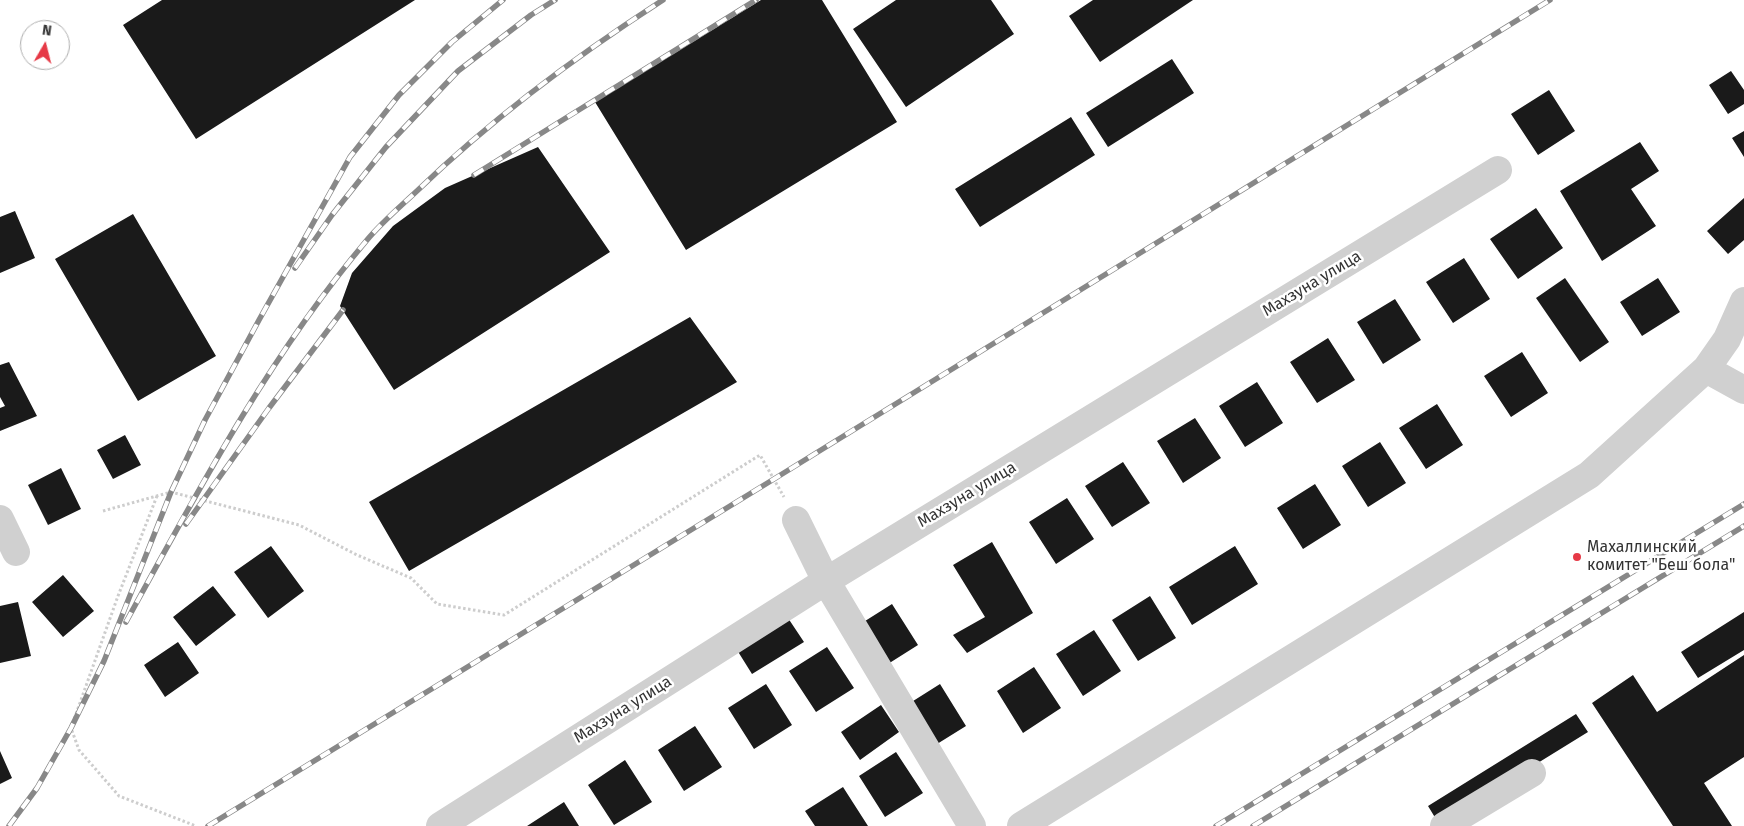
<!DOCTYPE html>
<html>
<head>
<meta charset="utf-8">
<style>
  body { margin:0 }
  #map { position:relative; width:1744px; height:826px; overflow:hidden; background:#fff; font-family:"Fira Sans",sans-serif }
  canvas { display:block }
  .north { position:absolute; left:20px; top:20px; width:50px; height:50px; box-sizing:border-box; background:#fff; border:1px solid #adadad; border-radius:50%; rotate:8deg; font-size:14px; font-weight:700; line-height:20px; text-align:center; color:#333 }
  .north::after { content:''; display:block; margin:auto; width:18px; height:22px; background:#e63946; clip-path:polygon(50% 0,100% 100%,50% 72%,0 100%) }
</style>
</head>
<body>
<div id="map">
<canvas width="1744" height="826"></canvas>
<div class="north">N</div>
</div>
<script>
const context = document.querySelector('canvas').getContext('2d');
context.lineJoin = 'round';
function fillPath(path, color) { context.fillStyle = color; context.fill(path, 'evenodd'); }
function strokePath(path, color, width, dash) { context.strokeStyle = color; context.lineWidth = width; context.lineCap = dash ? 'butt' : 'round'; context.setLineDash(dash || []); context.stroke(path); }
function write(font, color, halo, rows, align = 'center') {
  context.font = font + ' "Fira Sans",sans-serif'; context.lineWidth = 5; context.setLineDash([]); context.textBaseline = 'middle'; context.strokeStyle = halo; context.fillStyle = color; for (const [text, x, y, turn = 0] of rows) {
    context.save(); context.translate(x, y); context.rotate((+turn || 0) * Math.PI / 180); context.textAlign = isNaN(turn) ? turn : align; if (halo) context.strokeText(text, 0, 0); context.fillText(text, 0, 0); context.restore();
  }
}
const building = new Path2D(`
  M 162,0 L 415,0 L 196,139 L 123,25 Z
  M 761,0 L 822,0 L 897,122 L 686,250 L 595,102 Z
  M 896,0 L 991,0 L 1014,34 L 906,107 L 853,29 Z
  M 1093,0 L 1193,0 L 1100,62 L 1069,16 Z
  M 1172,59 L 1194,93 L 1108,147 L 1086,113 Z
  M 1731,71 L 1744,90 L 1744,104 L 1728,114 L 1709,85 Z
  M 1549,90 L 1575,131 L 1538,155 L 1511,114 Z
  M 1071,117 L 1095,155 L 980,227 L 955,189 Z
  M 1744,131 L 1744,157 L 1732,138 Z
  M 1640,142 L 1659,171 L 1631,189 L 1656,226 L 1602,261 L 1560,191 Z
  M 538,147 L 610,252 L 394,390 L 340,306 L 352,273 L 393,226 L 445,188 Z
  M 1744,198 L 1744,240 L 1728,254 L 1707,231 Z
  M 1536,208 L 1563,248 L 1518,279 L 1490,239 Z
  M 15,211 L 35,258 L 0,273 L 0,217 Z
  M 133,214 L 216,356 L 138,401 L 55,259 Z
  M 1464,258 L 1490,299 L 1453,323 L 1426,282 Z
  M 1565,278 L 1609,342 L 1580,362 L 1536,298 Z
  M 1658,278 L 1680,312 L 1642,336 L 1620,302 Z
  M 1395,299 L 1421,340 L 1383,364 L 1357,322 Z
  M 690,317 L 737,382 L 409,571 L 369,502 Z
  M 1328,338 L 1355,380 L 1317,403 L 1290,362 Z
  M 1522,352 L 1548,393 L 1511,417 L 1484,376 Z
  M 9,362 L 37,416 L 0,431 L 0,408 L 5,406 L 0,397 L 0,365 Z
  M 1257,382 L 1283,423 L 1245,447 L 1219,406 Z
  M 1437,404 L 1463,445 L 1426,469 L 1399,428 Z
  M 1195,418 L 1221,458 L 1183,483 L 1157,441 Z
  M 125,435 L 141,465 L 113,479 L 97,450 Z
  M 1380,442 L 1406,483 L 1368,507 L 1342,466 Z
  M 1123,462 L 1150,503 L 1112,527 L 1085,486 Z
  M 61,468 L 81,509 L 48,525 L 28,485 Z
  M 1315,484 L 1341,525 L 1303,549 L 1277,508 Z
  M 1067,498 L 1094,539 L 1056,564 L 1029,522 Z
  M 992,542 L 1033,613 L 967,653 L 953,635 L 985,617 L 953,565 Z
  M 271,546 L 304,591 L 268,618 L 234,572 Z
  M 1235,546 L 1258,584 L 1192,625 L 1169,587 Z
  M 63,575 L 94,611 L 63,637 L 32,602 Z
  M 213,586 L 236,615 L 196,646 L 173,617 Z
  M 1150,596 L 1176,638 L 1138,661 L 1112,620 Z
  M 18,602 L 31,656 L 0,663 L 0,606 Z
  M 892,604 L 918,645 L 880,669 L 854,628 Z
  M 1744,612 L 1744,650 L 1698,678 L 1681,652 Z
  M 788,618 L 804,642 L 752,674 L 737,650 Z
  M 1094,630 L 1121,671 L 1083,696 L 1056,654 Z
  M 178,642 L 199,673 L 165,697 L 144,665 Z
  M 827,647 L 854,688 L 816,712 L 789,671 Z
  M 1744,655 L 1744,757 L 1704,783 L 1732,826 L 1673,826 L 1592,703 L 1633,675 L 1657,712 Z
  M 1034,667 L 1061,708 L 1023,733 L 997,691 Z
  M 766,684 L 792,725 L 754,749 L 728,708 Z
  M 940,684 L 966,726 L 929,749 L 902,708 Z
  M 881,705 L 899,732 L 860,760 L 841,732 Z
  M 1576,714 L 1588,732 L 1439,824 L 1428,806 Z
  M 695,726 L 722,767 L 684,791 L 658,750 Z
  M 0,751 L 12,778 L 0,784 Z
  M 896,752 L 923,793 L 885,817 L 859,776 Z
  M 625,760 L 652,802 L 614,825 L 588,785 Z
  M 843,787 L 868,826 L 815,826 L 805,811 Z
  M 564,802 L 579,826 L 527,826 Z`);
const path = new Path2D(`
  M 157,496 L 118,596 L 71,728 L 79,750 L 119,796 L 196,826
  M 103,511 L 171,492 L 299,525 L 357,555 L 411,578 L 437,604 L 504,615 L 760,455 L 784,497`);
const minor = new Path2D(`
  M 1706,369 L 1744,390
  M 0,519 L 16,552
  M 796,520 L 826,581 L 972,826
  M 440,826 L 826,581 L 1498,170
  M 1021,826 L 1589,475 L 1706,369 L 1727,339 L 1744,301
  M 1444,826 L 1532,773`);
const rail = new Path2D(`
  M 474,175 L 756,0
  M 295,268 L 332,215 L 386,147 L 458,71 L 531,15 L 555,0
  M 186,524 L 269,408 L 343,310
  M 126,622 C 198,490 270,355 367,240 C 382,222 401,206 418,190 C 493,118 576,56 663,0
  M 9,826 L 37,788 L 71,728 L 104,661 L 171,492 L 205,420 L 259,320 L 350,157 L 399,95 L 452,42 L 503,0
  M 208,826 L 774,479 L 1550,0
  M 1216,826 L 1744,504
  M 1253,826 L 1744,526`);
const markers = [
  [1577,557,5,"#e63946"]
];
const streetNames = [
  ["Махзуна улица",1312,284,-31],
  ["Махзуна улица",967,495,-31],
  ["Махзуна улица",623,710,-32]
];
const poiNames = [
  ["Махаллинский",1587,548],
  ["комитет \"Беш бола\"",1587,566]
];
fillPath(building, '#1a1a1a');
strokePath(path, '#cdcdcd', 3, [2.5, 2.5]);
strokePath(minor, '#d0d0d0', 28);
strokePath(rail, '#888', 5.5);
strokePath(rail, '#fff', 4, [11]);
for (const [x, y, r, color] of markers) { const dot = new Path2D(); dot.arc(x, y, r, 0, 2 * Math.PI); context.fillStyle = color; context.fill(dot); strokePath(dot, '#fff', 2); }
write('16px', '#333', '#fff', streetNames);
write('16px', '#333', '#fff', poiNames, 'left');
</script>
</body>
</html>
